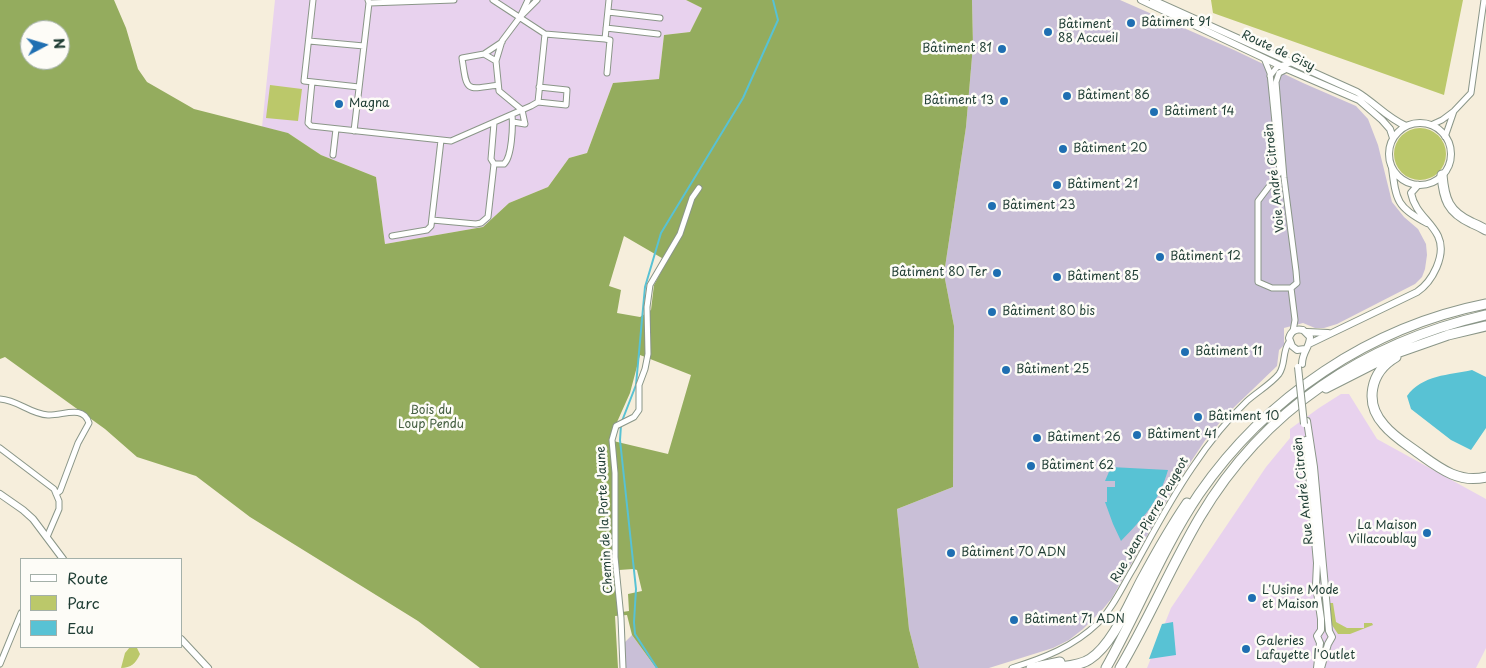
<!DOCTYPE html>
<html>
<head>
<meta charset="utf-8">
<style>
  body { margin:0 }
  #map { position:relative; width:1486px; height:668px; overflow:hidden; background:#f6eedc; font-family:"Playpen Sans",sans-serif }
  canvas { display:block }
  .legend { position:absolute; left:20px; top:558px; width:162px; height:90px; box-sizing:border-box; background:#fdfcf7; border:1px solid #a4b0a9; margin:0; padding:6px 9px; list-style:none; font-size:15px; color:#1f3d34 }
  .legend li { display:flex; align-items:center; gap:10px; height:25px }
  .legend b { width:25px; border:1px solid #a4b0a9 }
  .north { position:absolute; left:20px; top:20px; width:50px; height:50px; box-sizing:border-box; background:#fdfcf7; border:1px solid #a4b0a9; border-radius:50%; rotate:84deg; font-size:14px; font-weight:700; line-height:20px; text-align:center; color:#1f3d34 }
  .north::after { content:''; display:block; margin:auto; width:18px; height:22px; background:#1f6fb2; clip-path:polygon(50% 0,100% 100%,50% 72%,0 100%) }
</style>
</head>
<body>
<div id="map">
<canvas width="1486" height="668"></canvas>
<ul class="legend">
<li><b style="height:6px;background:#fff"></b>Route</li>
<li><b style="height:14px;background:#bbc86a"></b>Parc</li>
<li><b style="height:14px;background:#58c2d4"></b>Eau</li>
</ul>
<div class="north">N</div>
</div>
<script>
const context = document.querySelector('canvas').getContext('2d');
context.lineJoin = 'round';
function fillPath(path, color) { context.fillStyle = color; context.fill(path, 'evenodd'); }
function strokePath(path, color, width, dash) { context.strokeStyle = color; context.lineWidth = width; context.lineCap = dash ? 'butt' : 'round'; context.setLineDash(dash || []); context.stroke(path); }
function write(font, color, halo, rows, align = 'center') {
  context.font = font + ' "Playpen Sans",sans-serif'; context.lineWidth = 5; context.setLineDash([]); context.textBaseline = 'middle'; context.strokeStyle = halo; context.fillStyle = color; for (const [text, x, y, turn = 0] of rows) {
    context.save(); context.translate(x, y); context.rotate((+turn || 0) * Math.PI / 180); context.textAlign = isNaN(turn) ? turn : align; if (halo) context.strokeText(text, 0, 0); context.fillText(text, 0, 0); context.restore();
  }
}
const built = new Path2D(`
  M 275,0 L 686,0 L 702,8 L 690,32 L 664,35 L 659,79 L 613,83 L 587,153 L 569,158 L 548,187 L 509,203 L 483,227 L 385,244 L 376,177 L 321,155 L 288,133 L 262,127 Z
  M 1341,394 L 1349,394 L 1377,439 L 1486,499 L 1486,648 L 1476,668 L 1147,668 L 1171,608 L 1266,467 L 1290,438 L 1290,429 L 1319,408 Z`);
const industrial = new Path2D(`
  M 972,0 L 1120,0 L 1234,50 L 1303,83 L 1356,106 L 1368,119 L 1378,145 L 1392,202 L 1404,217 L 1418,229 L 1426,244 L 1427,255 L 1425,269 L 1422,277 L 1415,284 L 1337,324 L 1324,328 L 1315,328 L 1303,323 L 1284,328 L 1284,345 L 1279,350 L 1277,366 L 1227,414 L 1206,439 L 1176,484 L 1112,598 L 1103,609 L 1083,629 L 1069,640 L 1053,648 L 989,668 L 919,668 L 909,629 L 897,509 L 953,487 L 954,326 L 944,274 L 966,127 L 973,45 Z
  M 632,635 L 656,668 L 625,668 L 625,642 Z`);
const green = new Path2D(`
  M 1211,0 L 1463,0 L 1444,95 L 1213,13 Z
  M 270,85 L 302,89 L 298,121 L 266,118 Z
  M1394 154a26 26 0 1 1 52 0a26 26 0 1 1-52 0Z
  M 1330,603 L 1333,603 L 1336,622 L 1347,628 L 1364,628 L 1364,623 L 1372,623 L 1373,625 L 1350,634 L 1338,634 L 1332,625 Z
  M 130,647 L 137,648 L 140,654 C 136,663 131,668 121,668 L 125,653 Z`);
const forest = new Path2D(`
  M 0,0 L 114,0 L 126,28 L 138,69 L 147,82 L 194,109 L 288,133 L 321,155 L 376,177 L 385,244 L 483,227 L 509,203 L 548,187 L 569,158 L 587,153 L 613,83 L 659,79 L 664,35 L 690,32 L 702,8 L 686,0 L 972,0 L 973,45 L 966,127 L 944,274 L 954,326 L 953,487 L 897,509 L 909,629 L 919,668 L 656,668 L 632,635 L 627,615 L 615,616 L 618,668 L 480,668 L 418,621 L 250,517 L 196,476 L 137,457 L 105,429 L 5,357 L 0,359 ZM 30,30 L 60,30 L 60,60 L 30,60 ZM 624,236 L 667,261 L 654,285 L 651,310 L 640,317 L 617,313 L 621,290 L 609,286 ZM 640,355 L 691,375 L 668,454 L 609,440 L 630,393 ZM 633,569 L 637,570 L 642,591 L 628,594 L 629,611 L 622,612 L 619,570 Z`);
const water = new Path2D(`
  M 1472,370 L 1486,377 L 1486,428 L 1471,450 L 1451,440 L 1411,409 L 1407,396 C 1422,375 1449,375 1472,370 Z
  M 1111,467 L 1168,470 C 1159,502 1143,518 1121,541 L 1113,524 L 1105,502 L 1107,502 L 1107,487 L 1115,487 L 1115,481 L 1105,481 Z
  M 1173,622 L 1176,655 L 1149,659 L 1162,624 Z`);
const stream = new Path2D(`
  M 622,421 L 636,385 L 645,287 L 661,233 L 743,98 L 778,20 L 773,0
  M 621,425 L 620,440 L 636,589 L 634,622 L 635,634 L 657,668`);
const minor = new Path2D(`
  M 313,0 L 304,81 L 359,87
  M 369,3 L 454,0
  M 608,12 L 660,18
  M 522,15 L 537,0
  M 606,28 L 658,34
  M 545,34 L 605,39 L 609,0
  M 605,39 L 610,40 L 607,73
  M 309,41 L 364,46
  M 484,54 L 496,61
  M 1264,58 L 1270,73 L 1280,172 L 1258,201 L 1258,282 L 1272,288 L 1291,288 L 1295,320 L 1293,331
  M 1287,69 L 1279,73 L 1276,82 L 1284,178 L 1296,271 L 1297,283 L 1291,288
  M 1270,76 L 1277,67 L 1290,63
  M 312,82 L 308,123 L 311,126 L 451,141 L 531,106 L 538,102 L 545,34 L 493,0
  M 498,85 C 465,90 467,92 462,58 L 484,54 L 502,42
  M 538,102 L 566,105 L 567,90 L 539,87
  M 513,122 L 525,124 L 522,110 L 499,91 L 496,61 L 502,41 L 520,17 L 528,0
  M 1431,125 L 1442,120 L 1454,111 L 1471,93 L 1484,0
  M 354,131 L 369,3 L 368,0
  M 1445,137 L 1454,111
  M 333,155 L 336,129
  M 494,164 L 491,159 L 494,123
  M 432,220 L 476,224 L 481,223 L 488,217 L 494,164 L 504,164 C 512,157 513,126 512,115
  M 392,236 L 427,230 L 431,226 L 441,140
  M 0,399 C 18,400 30,414 48,415 C 62,416 83,404 89,423 L 78,443 L 60,491 L 56,494
  M 0,448 L 54,489 L 59,501 L 59,509 L 47,537
  M 0,664 L 21,613
  M 623,668 L 621,618 L 615,557 L 615,473 L 612,440 L 616,426 L 634,417 L 639,410 L 639,385 L 645,369 L 648,354 L 647,307 L 650,285 L 680,234 L 692,198 L 699,188
  M 1012,668 C 1044,658 1073,647 1098,623 C 1113,608 1122,587 1133,569 C 1152,535 1170,500 1192,468 C 1208,444 1226,421 1247,401 C 1257,392 1271,384 1279,374 C 1286,364 1282,352 1289,342`);
const tertiary = new Path2D(`
  M 1141,0 L 1287,69 L 1359,100 L 1382,120 L 1390,129 L 1393,138
  M 1153,0 L 1357,92 C 1374,102 1387,118 1406,126
  M1389 154a31 31 0 1 1 62 0a31 31 0 1 1-62 0Z
  M 1392,168 C 1396,200 1397,208 1427,223
  M 1307,332 L 1328,333
  M 1309,344 L 1417,292 C 1432,282 1447,255 1438,236 C 1430,220 1415,213 1411,193 L 1418,185
  M 1302,364 C 1302,352 1310,347 1310,337 L 1303,330 C 1296,328 1291,331 1289,338 L 1292,346 L 1297,350 L 1305,349
  M 1307,421 L 1314,467 L 1329,631 L 1332,637 L 1328,644 L 1321,668
  M 1306,440 L 1317,563 L 1316,585 L 1321,619 L 1321,630 L 1317,636 L 1320,643
  M 0,494 L 23,510 L 33,519 L 63,559
  M 181,639 L 208,668
  M 1317,668 L 1320,643`);
const trunk = new Path2D(`
  M 1442,175 C 1444,199 1448,212 1472,223 C 1477,225 1481,227 1486,230
  M 1396,357 C 1370,372 1364,403 1384,425 C 1393,436 1406,444 1417,452 C 1438,467 1458,484 1486,477
  M 1326,388 L 1391,355 L 1448,335 L 1486,326
  M 1031,668 L 1060,662
  M 1053,668 C 1065,666 1080,666 1090,659 C 1113,644 1129,603 1142,579 C 1156,553 1170,528 1187,503
  M 1106,668 C 1138,611 1162,549 1199,494 C 1266,397 1370,327 1486,304
  M 1120,668 C 1149,619 1171,566 1200,517 C 1264,409 1365,343 1486,315`);
const tertiaryBridge = new Path2D(`
  M 1298,367 L 1304,424`);
const markers = [
  [1131,23,5,"#1f6fb2"],
  [1048,32,5,"#1f6fb2"],
  [1002,49,5,"#1f6fb2"],
  [1067,96,5,"#1f6fb2"],
  [1004,101,5,"#1f6fb2"],
  [339,104,5,"#1f6fb2"],
  [1154,112,5,"#1f6fb2"],
  [1063,149,5,"#1f6fb2"],
  [1057,185,5,"#1f6fb2"],
  [992,206,5,"#1f6fb2"],
  [1160,257,5,"#1f6fb2"],
  [997,273,5,"#1f6fb2"],
  [1057,277,5,"#1f6fb2"],
  [992,312,5,"#1f6fb2"],
  [1185,352,5,"#1f6fb2"],
  [1006,370,5,"#1f6fb2"],
  [1198,417,5,"#1f6fb2"],
  [1137,435,5,"#1f6fb2"],
  [1037,438,5,"#1f6fb2"],
  [1031,466,5,"#1f6fb2"],
  [1427,533,5,"#1f6fb2"],
  [951,553,5,"#1f6fb2"],
  [1252,598,5,"#1f6fb2"],
  [1014,620,5,"#1f6fb2"],
  [1246,649,5,"#1f6fb2"]
];
const poiNames = [
  ["Bâtiment 91",1141,23],
  ["Bâtiment",1058,25],
  ["88 Accueil",1058,39],
  ["Bâtiment 81",992,49,"right"],
  ["Bâtiment 86",1077,96],
  ["Bâtiment 13",994,101,"right"],
  ["Magna",349,104],
  ["Bâtiment 14",1164,112],
  ["Bâtiment 20",1073,149],
  ["Bâtiment 21",1067,185],
  ["Bâtiment 23",1002,206],
  ["Bâtiment 12",1170,257],
  ["Bâtiment 80 Ter",987,273,"right"],
  ["Bâtiment 85",1067,277],
  ["Bâtiment 80 bis",1002,312],
  ["Bâtiment 11",1195,352],
  ["Bâtiment 25",1016,370],
  ["Bâtiment 10",1208,417],
  ["Bâtiment 41",1147,435],
  ["Bâtiment 26",1047,438],
  ["Bâtiment 62",1041,466],
  ["La Maison",1417,526,"right"],
  ["Villacoublay",1417,540,"right"],
  ["Bâtiment 70 ADN",961,553],
  ["L'Usine Mode",1262,591],
  ["et Maison",1262,605],
  ["Bâtiment 71 ADN",1024,620],
  ["Galeries",1256,642],
  ["Lafayette l'Outlet",1256,656]
];
const streetNames = [
  ["Route de Gisy",1278,51,25],
  ["Voie André Citroën",1275,178,-96],
  ["Rue André Citroën",1304,491,-96],
  ["Chemin de la Porte Jaune",605,520,-93],
  ["Rue Jean-Pierre Peugeot",1150,520,-60]
];
const parkNames = [
  ["Bois du",431,411],
  ["Loup Pendu",431,425]
];
fillPath(built, '#e8d2ee');
fillPath(industrial, '#c9bfd7');
fillPath(green, '#bbc86a');
fillPath(forest, '#94ac5e');
fillPath(water, '#58c2d4');
strokePath(stream, '#58c2d4', 2);
strokePath(minor, '#8a9688', 7);
strokePath(tertiary, '#8a9688', 8);
strokePath(trunk, '#8a9688', 11);
strokePath(minor, '#fff', 5);
strokePath(tertiary, '#fff', 6);
strokePath(trunk, '#fff', 9);
strokePath(tertiaryBridge, '#8a9688', 8, []);
strokePath(tertiaryBridge, '#fff', 6);
for (const [x, y, r, color] of markers) { const dot = new Path2D(); dot.arc(x, y, r, 0, 2 * Math.PI); context.fillStyle = color; context.fill(dot); strokePath(dot, '#fdfcf7', 2); }
write('12px', '#1f3d34', '#fdfcf7', poiNames, 'left');
write('12px', '#1f3d34', '#fdfcf7', streetNames);
write('12px', '#466042', '#fdfcf7', parkNames);
</script>
</body>
</html>
